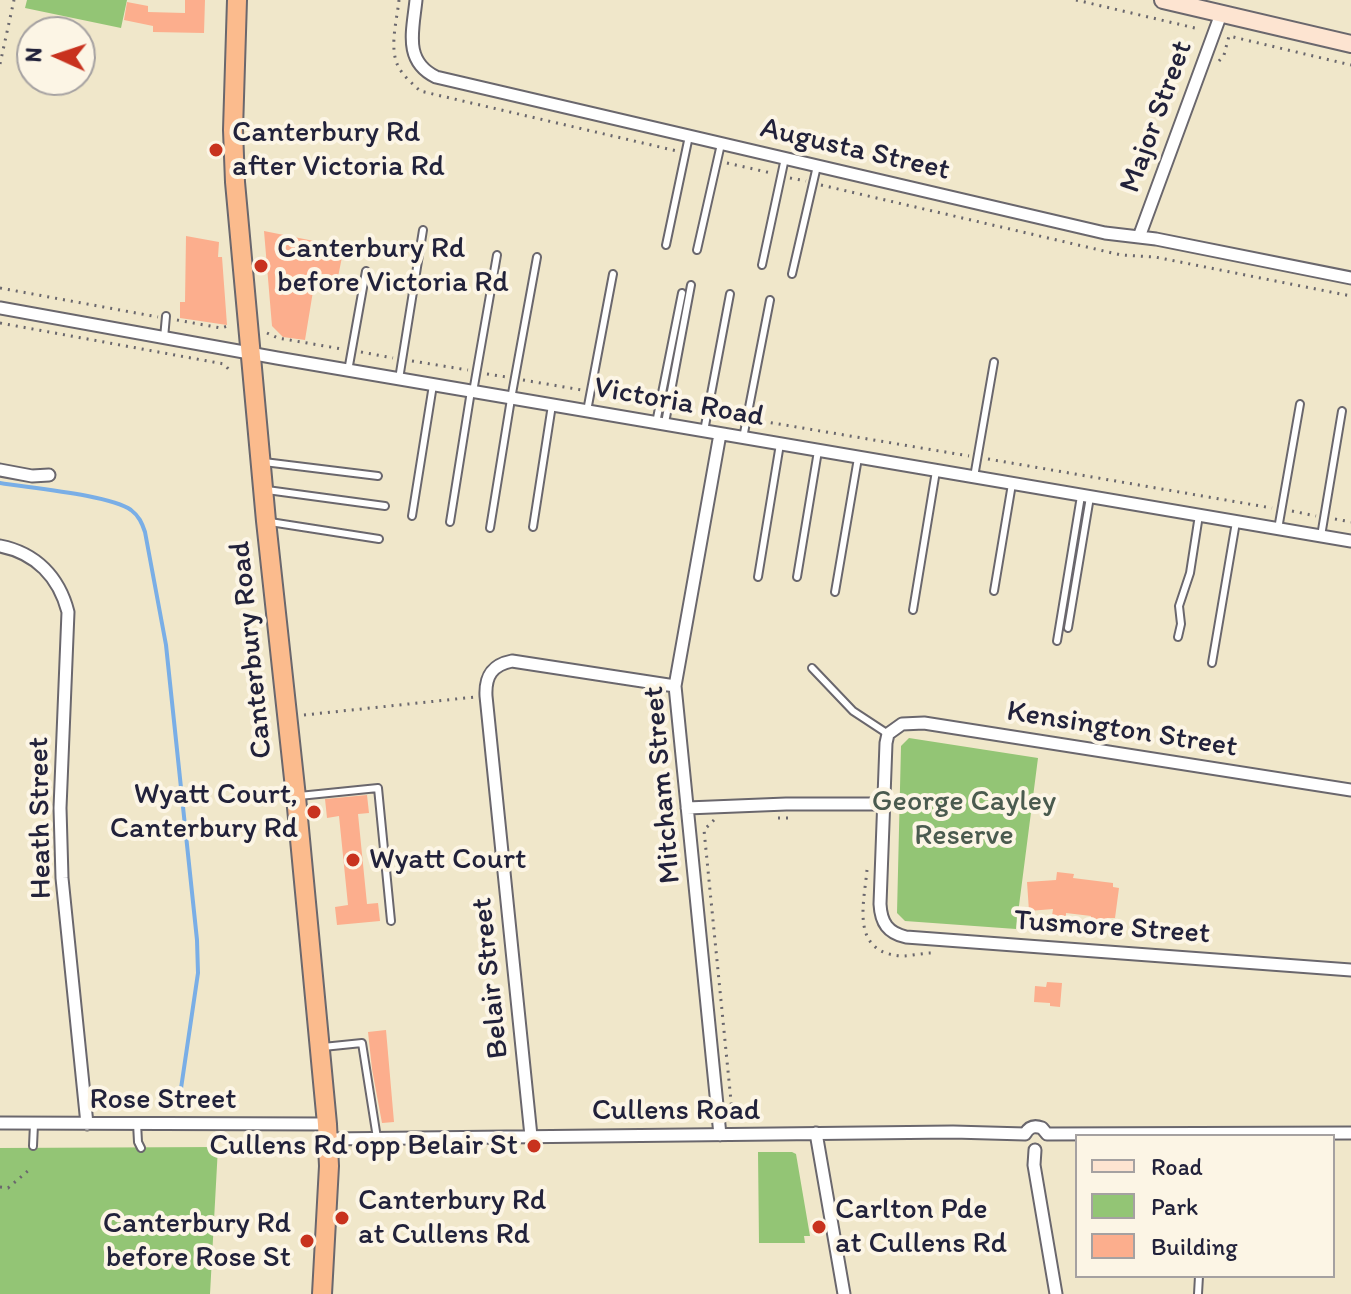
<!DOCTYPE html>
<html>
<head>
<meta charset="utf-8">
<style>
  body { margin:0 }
  #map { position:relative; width:1351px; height:1294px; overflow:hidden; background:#f0e7ca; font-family:Itim,sans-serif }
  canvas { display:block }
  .legend { position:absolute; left:1075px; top:1134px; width:260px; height:144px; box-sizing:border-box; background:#fcf5e5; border:2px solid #a5a1a1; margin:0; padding:10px 14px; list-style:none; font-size:24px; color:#22223b }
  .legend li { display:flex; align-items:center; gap:16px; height:40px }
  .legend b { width:40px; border:2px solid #a5a1a1 }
  .north { position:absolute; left:16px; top:16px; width:80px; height:80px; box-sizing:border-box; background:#fcf5e5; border:2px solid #a5a1a1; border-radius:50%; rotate:273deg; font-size:22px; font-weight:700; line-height:32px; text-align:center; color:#22223b }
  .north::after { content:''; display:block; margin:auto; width:28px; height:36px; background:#c8321e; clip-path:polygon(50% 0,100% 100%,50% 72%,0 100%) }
</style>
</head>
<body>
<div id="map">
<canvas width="1351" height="1294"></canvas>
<ul class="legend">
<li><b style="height:10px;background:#fde4d1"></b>Road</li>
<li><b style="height:22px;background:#93c575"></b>Park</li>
<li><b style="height:22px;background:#fcae8d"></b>Building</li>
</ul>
<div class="north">N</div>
</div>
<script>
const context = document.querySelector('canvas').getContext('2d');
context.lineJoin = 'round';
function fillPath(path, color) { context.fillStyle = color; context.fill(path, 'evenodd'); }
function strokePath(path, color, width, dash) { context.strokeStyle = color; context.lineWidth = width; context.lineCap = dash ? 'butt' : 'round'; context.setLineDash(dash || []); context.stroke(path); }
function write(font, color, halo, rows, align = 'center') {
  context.font = font + ' Itim,sans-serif'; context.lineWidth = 8; context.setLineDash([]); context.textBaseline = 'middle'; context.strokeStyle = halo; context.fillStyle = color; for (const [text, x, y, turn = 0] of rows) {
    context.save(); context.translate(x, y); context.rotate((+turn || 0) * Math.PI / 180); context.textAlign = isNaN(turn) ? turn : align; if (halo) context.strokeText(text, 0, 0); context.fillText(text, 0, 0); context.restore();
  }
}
const green = new Path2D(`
  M 27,0 L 127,0 L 121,28 L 25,8 Z
  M 909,738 L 1038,758 L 1016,929 L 905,921 L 897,913 L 901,746 Z
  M 218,1147 L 210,1294 L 0,1294 L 0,1148 Z
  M 758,1152 L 792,1152 L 796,1154 L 810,1236 L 804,1236 L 805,1243 L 759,1243 Z`);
const stream = new Path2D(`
  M 0,483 C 30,488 110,495 131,510 C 139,516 142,523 145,532 L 166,645 L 197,940 L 198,973 L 179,1102`);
const building = new Path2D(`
  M 185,0 L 205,0 L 204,33 L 153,32 L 153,26 L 124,20 L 127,2 L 148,6 L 148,12 L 185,13 Z
  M 264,231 L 344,247 L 338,277 L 316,273 L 305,340 L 283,337 L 272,326 Z
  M 186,236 L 219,242 L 218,257 L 222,257 L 227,325 L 180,318 L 180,302 L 185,302 Z
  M 367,795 L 369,813 L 358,814 L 367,904 L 378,903 L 380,921 L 337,925 L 335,907 L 348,905 L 339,816 L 327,818 L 325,799 Z
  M 1057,872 L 1074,874 L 1073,878 L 1113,883 L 1113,887 L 1119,888 L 1115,918 L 1107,918 L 1107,924 L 1090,922 L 1091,916 L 1066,913 L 1066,918 L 1052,916 L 1053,909 L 1029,911 L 1027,882 L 1056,880 Z
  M 1047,982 L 1062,983 L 1060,1007 L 1050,1006 L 1050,1003 L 1034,1002 L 1035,986 L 1046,987 Z
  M 386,1030 L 394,1122 L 382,1123 L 372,1069 L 368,1032 Z`);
const path = new Path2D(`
  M 399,0 C 397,20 389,47 398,66 C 403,76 413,84 420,91 L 677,151
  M 1076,0 L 1195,28 L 1197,24
  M 1219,61 L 1224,55 L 1229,36 L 1351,65
  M 0,64 L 14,0
  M 727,163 L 771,173
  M 790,178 L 806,181
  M 821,185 L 1121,255 L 1155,257 L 1351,296
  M 0,288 L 158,317
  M 177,320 L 221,328 L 228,326
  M 0,323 L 224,364 L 232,373
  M 267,333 L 278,338 L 342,349
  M 361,352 L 393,358
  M 412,361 L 468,370
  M 487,374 L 507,377
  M 523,380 L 582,390
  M 602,393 L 649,402
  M 677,406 L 697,410
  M 716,413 L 736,416
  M 755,420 L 969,456
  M 988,459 L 1272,508
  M 1292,511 L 1316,516
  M 1335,519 L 1351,522
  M 304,715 L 475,697
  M 778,818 L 794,818
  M 714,820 L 704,830 L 732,1111 L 743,1121
  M 867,870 C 864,904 850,952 901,956 C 911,956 922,953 932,953
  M 0,1187 L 8,1188 L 30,1169 L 32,1170`);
const service = new Path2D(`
  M 666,245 L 689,136
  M 697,250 L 721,144
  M 762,265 L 785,158
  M 792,274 L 817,166
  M 164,338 L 166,316
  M 348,371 L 366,271
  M 399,379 L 423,230
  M 473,392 L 497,255
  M 587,411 L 613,274
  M 656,423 L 682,293
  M 665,423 L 691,285
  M 704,431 L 730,294
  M 743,438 L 770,300
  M 264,462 L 378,476
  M 974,477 L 994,362
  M 267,490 L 385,506
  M 412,516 L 433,385
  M 270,522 L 379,539
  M 450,522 L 471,391
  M 533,527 L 552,405
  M 490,528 L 511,399 L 537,257
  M 1278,529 L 1300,404
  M 1321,536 L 1342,411
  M 758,577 L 780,444
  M 797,577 L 818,451
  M 994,591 L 1012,484
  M 835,592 L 858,458
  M 913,610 L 936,471
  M 1068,628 L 1090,497
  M 1178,637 L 1181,624 L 1179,606 L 1190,573 L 1199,515
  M 1057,641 L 1081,496
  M 1212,663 L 1236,522
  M 812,668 L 853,711 L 888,734
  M 299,796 L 378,788 L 391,921
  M 323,1047 L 362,1043 L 377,1138
  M 137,1123 L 138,1142 L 141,1148
  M 33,1146 L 34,1124
  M 1198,1294 L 1199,1276`);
const minor = new Path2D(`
  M 416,0 C 413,30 403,61 436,77 L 1105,233 L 1156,239 L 1351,278
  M 1139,237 L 1221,14
  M 0,308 L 277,358 L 1351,541
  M 0,470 L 32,476 L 49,475
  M 0,546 C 36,553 59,577 68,612 L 60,808 L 62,878 L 87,1124
  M 1351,790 L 924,723 L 902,724 L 888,734 L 886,743 L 880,904 C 881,923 888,933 906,937 L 1351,970
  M 687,808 L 786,804 L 883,804
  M 0,1123 L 327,1124
  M 816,1133 L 844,1294
  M 1025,1134 C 1029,1127 1034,1125 1042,1128 L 1047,1134
  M 1047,1134 L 1351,1133
  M 720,1135 L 675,686 L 720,434
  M 531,1136 L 486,696 C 485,676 492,665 512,661 L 675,686
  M 328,1139 L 953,1132 L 1025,1134
  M 1035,1150 L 1034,1165 L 1056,1294`);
const secondary = new Path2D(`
  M 1163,0 L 1351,44`);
const trunk = new Path2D(`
  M 237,0 L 233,130 L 235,182 L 266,521 L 296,797 L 327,1124 L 329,1166 L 322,1294`);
const markers = [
  [216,150,8,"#c8321e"],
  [261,266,8,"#c8321e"],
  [314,812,8,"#c8321e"],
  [353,860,8,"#c8321e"],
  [534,1146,8,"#c8321e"],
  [342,1218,8,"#c8321e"],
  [819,1227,8,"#c8321e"],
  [307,1241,8,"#c8321e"]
];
const streetNames = [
  ["Major Street",1157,117,-70],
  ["Augusta Street",855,150,13],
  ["Victoria Road",679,403,10],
  ["Canterbury Road",252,650,-96],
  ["Kensington Street",1122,730,9],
  ["Mitcham Street",663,785,-95],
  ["Heath Street",41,818,-91],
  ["Tusmore Street",1112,928,4],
  ["Belair Street",491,978,-96],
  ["Rose Street",163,1100],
  ["Cullens Road",676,1111]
];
const poiNames = [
  ["Canterbury Rd",232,133],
  ["after Victoria Rd",232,167],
  ["Canterbury Rd",277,249],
  ["before Victoria Rd",277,283],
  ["Wyatt Court,",298,795,"right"],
  ["Canterbury Rd",298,829,"right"],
  ["Wyatt Court",369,860],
  ["Cullens Rd opp Belair St",518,1146,"right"],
  ["Canterbury Rd",358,1201],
  ["at Cullens Rd",358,1235],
  ["Carlton Pde",835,1210],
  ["at Cullens Rd",835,1244],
  ["Canterbury Rd",291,1224,"right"],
  ["before Rose St",291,1258,"right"]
];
const parkNames = [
  ["George Cayley",964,802],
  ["Reserve",964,836]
];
fillPath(green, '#93c575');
strokePath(stream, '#79aee6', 4);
fillPath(building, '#fcae8d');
strokePath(service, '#6a676d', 10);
strokePath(minor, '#6a676d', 15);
strokePath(secondary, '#6a676d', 20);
strokePath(trunk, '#6a676d', 22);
strokePath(path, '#6a676d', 3, [2, 6]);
strokePath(service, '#fff', 6);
strokePath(minor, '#fff', 11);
strokePath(secondary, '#fde4d1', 16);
strokePath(trunk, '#fbbb8d', 18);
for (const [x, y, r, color] of markers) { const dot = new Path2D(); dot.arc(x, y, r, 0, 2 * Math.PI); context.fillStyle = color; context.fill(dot); strokePath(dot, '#fcf5e5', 3); }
write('30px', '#22223b', '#fcf5e5', streetNames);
write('30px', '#22223b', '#fcf5e5', poiNames, 'left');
write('30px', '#4a5b4f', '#fcf5e5', parkNames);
</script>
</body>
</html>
